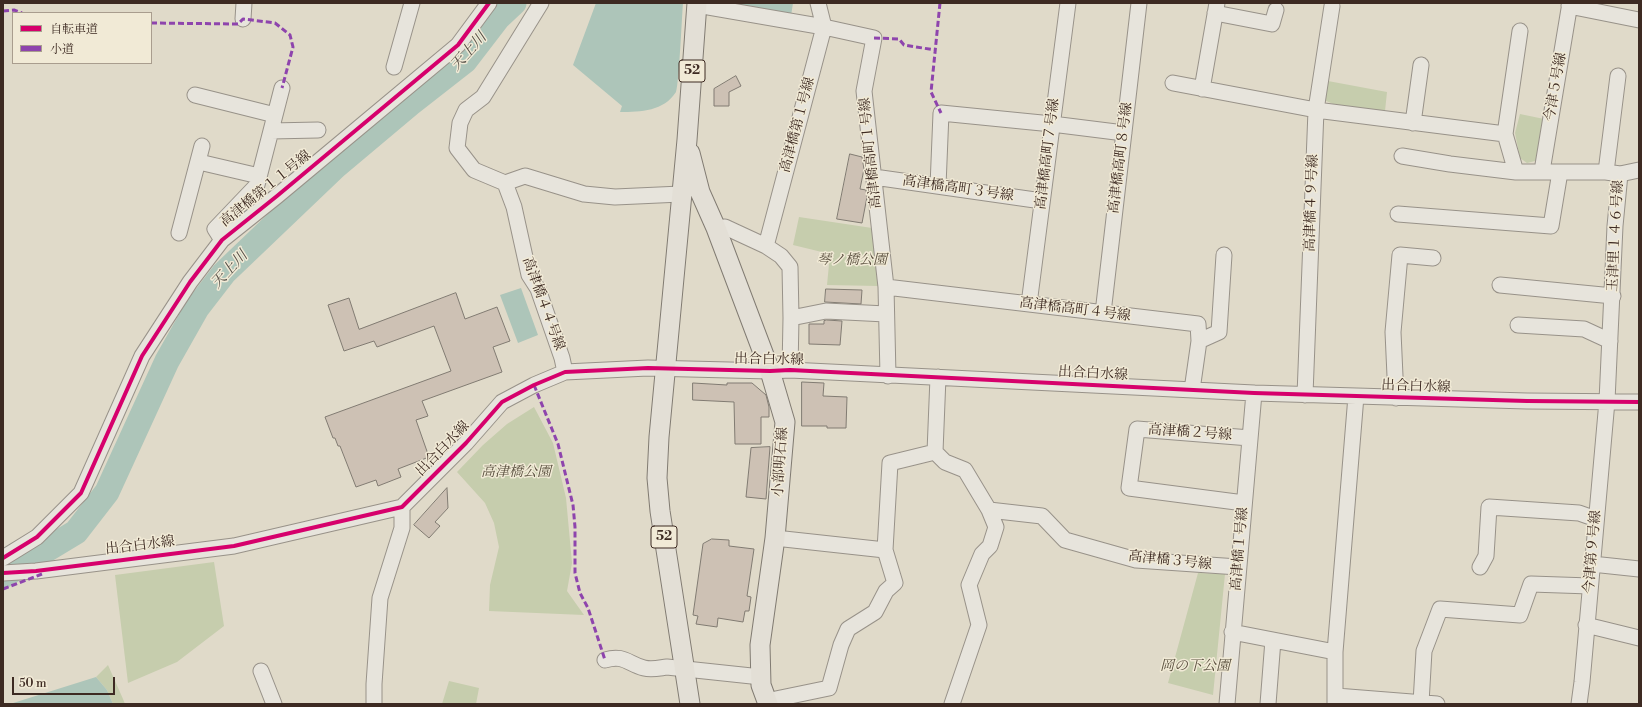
<!DOCTYPE html>
<html>
<head>
<meta charset="utf-8">
<style>
  body { margin:0 }
  #map { position:relative; width:1642px; height:707px; overflow:hidden; background:#e0dac9; font-family:"Libre Bodoni","Noto Serif JP",serif }
  canvas { display:block }
  .frame { position:absolute; inset:0; border:4px solid #3d2a22; pointer-events:none }
  .legend { position:absolute; left:12px; top:12px; width:140px; height:52px; box-sizing:border-box; background:#f1ead6; border:1px solid #a99d8e; margin:0; padding:5px 7px; list-style:none; font-size:12px; color:#3d2a22 }
  .legend li { display:flex; align-items:center; gap:8px; height:20px }
  .legend b { width:20px; border:1px solid #a99d8e }
  .scale { position:absolute; left:12px; top:677px; width:103px; height:18px; box-sizing:border-box; border:2px solid #3d2a22; border-top:0; padding-left:5px; font-size:12px; line-height:14px; white-space:nowrap; color:#3d2a22; -webkit-text-stroke:3px #f1ead6; paint-order:stroke }
</style>
</head>
<body>
<div id="map">
<canvas width="1642" height="707"></canvas>
<div class="frame"></div>
<ul class="legend">
<li><b style="height:5px;background:#d6006c"></b>自転車道</li>
<li><b style="height:5px;background:#8e44ad"></b>小道</li>
</ul>
<div class="scale">50 m</div>
</div>
<script>
const context = document.querySelector('canvas').getContext('2d');
context.lineJoin = 'round';
function fillPath(path, color) { context.fillStyle = color; context.fill(path, 'evenodd'); }
function strokePath(path, color, width, dash) { context.strokeStyle = color; context.lineWidth = width; context.lineCap = dash ? 'butt' : 'round'; context.setLineDash(dash || []); context.stroke(path); }
function write(font, color, halo, rows, align = 'center') {
  context.font = font + ' "Libre Bodoni","Noto Serif JP",serif'; context.lineWidth = 3; context.setLineDash([]); context.textBaseline = 'middle'; context.strokeStyle = halo; context.fillStyle = color; for (const [text, x, y, turn = 0] of rows) {
    context.save(); context.translate(x, y); context.rotate((+turn || 0) * Math.PI / 180); context.textAlign = isNaN(turn) ? turn : align; if (halo) context.strokeText(text, 0, 0); context.fillText(text, 0, 0); context.restore();
  }
}
const green = new Path2D(`
  M 1328,81 L 1387,92 L 1385,111 L 1340,107 L 1324,100 Z
  M 1520,114 L 1544,119 L 1541,157 L 1535,161 L 1527,163 L 1520,158 L 1515,133 Z
  M 799,217 L 872,228 L 878,286 L 827,285 L 830,254 L 793,245 Z
  M 534,407 L 553,443 L 566,498 L 572,563 L 567,591 L 584,615 L 489,611 L 490,585 L 499,547 L 494,523 L 485,503 L 457,472 L 483,445 L 507,424 Z
  M 214,562 L 224,626 L 177,662 L 128,683 L 115,575 Z
  M 1198,573 L 1225,574 L 1213,695 L 1168,683 Z
  M 108,665 L 123,699 L 125,704 L 113,704 L 107,690 L 96,677 Z
  M 449,681 L 479,688 L 476,704 L 442,704 Z`);
const water = new Path2D(`
  M 596,3 L 683,3 C 682,15 679,86 676,92 C 664,111 641,112 620,112 L 622,106 L 573,65 Z
  M 727,3 L 793,3 L 791,16 Z
  M 521,288 L 538,335 L 518,343 L 500,295 Z
  M 96,677 L 107,690 L 113,704 L 10,704 Z`);
const river = new Path2D(`
  M 3,576 L 76,532 L 107,492 L 167,361 L 197,308 L 224,273 L 335,167 L 410,104 L 465,61 L 498,18 L 514,3`);
const building = new Path2D(`
  M 736,76 L 741,86 L 729,92 L 729,106 L 714,106 L 714,89 Z
  M 850,154 L 862,157 L 864,169 L 860,189 L 866,190 L 867,197 L 862,223 L 837,219 Z
  M 826,289 L 862,290 L 861,304 L 825,302 Z
  M 456,293 L 465,319 L 497,307 L 510,341 L 493,347 L 502,372 L 422,401 L 428,416 L 416,420 L 429,457 L 398,469 L 401,477 L 378,486 L 376,480 L 356,487 L 340,446 L 338,446 L 335,438 L 333,438 L 325,417 L 451,371 L 434,326 L 377,347 L 374,341 L 344,351 L 328,305 L 349,298 L 359,329 Z
  M 827,320 L 842,321 L 840,345 L 809,344 L 809,324 L 824,324 L 824,321 Z
  M 802,382 L 824,383 L 823,396 L 847,397 L 846,428 L 827,428 L 827,426 L 802,426 Z
  M 693,383 L 727,385 L 727,383 L 752,383 L 766,395 L 769,407 L 769,417 L 761,417 L 761,444 L 735,444 L 734,402 L 693,400 Z
  M 770,447 L 766,499 L 746,497 L 751,448 Z
  M 447,488 L 448,508 L 435,522 L 440,526 L 429,538 L 414,525 Z
  M 712,539 L 729,540 L 729,546 L 754,549 L 747,596 L 751,597 L 749,611 L 745,611 L 743,622 L 718,618 L 717,627 L 696,624 L 698,616 L 693,615 L 703,544 Z`);
const minor = new Path2D(`
  M 541,3 L 483,97 L 466,110 L 460,123 L 457,148 L 474,170 L 505,183 L 514,207 L 529,275 L 538,289 L 562,358 L 565,372
  M 697,5 L 824,27 L 874,38 L 864,91 L 886,287 L 888,376
  M 1569,6 L 1639,20
  M 1215,13 L 1272,24 L 1276,10
  M 243,19 L 244,3
  M 1520,31 L 1505,134 L 1516,172 L 1606,172 L 1620,174 L 1639,170
  M 394,67 L 412,3
  M 1173,83 L 1316,110 L 1332,6
  M 1202,89 L 1217,3
  M 195,95 L 275,115
  M 1413,123 L 1421,65
  M 271,131 L 318,130
  M 1402,156 L 1450,164 L 1516,172
  M 199,162 L 259,176
  M 1542,171 L 1570,3
  M 1606,172 L 1618,76
  M 874,177 L 1042,201
  M 505,183 L 525,176 L 584,194 L 615,197 L 681,194
  M 938,186 L 941,113 L 1052,124 L 1124,133
  M 1398,214 L 1551,226 L 1560,172
  M 716,228 L 725,227 L 766,246 L 781,256 L 790,267 L 791,318 L 790,370
  M 179,233 L 202,146
  M 222,240 L 215,229 L 257,185 L 282,88
  M 766,246 L 824,27 L 818,3
  M 1500,285 L 1613,296
  M 886,287 L 1198,324 L 1199,341 L 1192,390
  M 1029,304 L 1068,3
  M 1103,313 L 1139,3
  M 791,318 L 826,311 L 886,314
  M 1518,325 L 1584,329 L 1610,341
  M 1199,341 L 1219,332 L 1224,255
  M 938,377 L 935,452 L 945,462 L 965,470 L 989,510 L 1042,516 L 1065,540 L 1136,560 L 1238,567
  M 1305,395 L 1316,110 L 1505,134
  M 1396,398 L 1393,332 L 1400,255 L 1433,258
  M 1244,503 L 1129,488 L 1137,429 L 1250,438
  M 775,538 L 885,550
  M 3,558 L 37,537 L 81,493 L 142,356 L 190,282 L 222,240 L 277,196 L 458,45 L 489,3
  M 1592,564 L 1639,569
  M 1480,567 L 1486,556 L 1489,507 L 1579,513 L 1596,519
  M 3,573 L 36,571 L 234,546 L 402,507 L 466,443 L 502,402 L 534,385 L 565,372 L 648,368 L 770,371 L 790,370 L 1254,393 L 1527,401 L 1639,402
  M 1586,625 L 1639,638
  M 1232,632 L 1335,652
  M 605,660 C 624,654 628,664 644,668 C 652,670 659,668 667,667 L 761,677
  M 261,671 L 274,704
  M 1336,696 L 1437,704
  M 766,701 L 829,688 L 841,645 L 848,629 L 875,612 L 886,591 L 895,583 L 885,550 L 890,463 L 935,452
  M 1421,703 L 1424,651 L 1440,609 L 1520,615 L 1531,584 L 1590,586
  M 374,704 L 374,684 L 380,598 L 402,528 L 402,507
  M 952,704 L 979,625 L 969,585 L 982,554 L 990,546 L 996,527 L 989,510
  M 1227,704 L 1254,393
  M 1268,704 L 1273,640
  M 1335,704 L 1335,652 L 1356,396
  M 1579,704 L 1582,682 L 1607,401 L 1615,226 L 1620,174`);
const major = new Path2D(`
  M 690,153 L 700,192 L 716,228 L 770,371 L 785,422 L 775,538 L 760,645 L 761,685 L 768,704
  M 690,704 L 660,511 L 657,478 L 659,437 L 687,140 L 697,3`);
const quiet = new Path2D(`
  M 940,3 L 931,92 L 941,113
  M 3,11 L 14,10 L 22,13
  M 151,23 L 238,24 L 243,19 L 275,23 L 290,35 L 293,47 L 282,88
  M 874,38 L 899,39 L 904,45 L 935,50
  M 534,385 L 558,444 L 573,505 L 575,527 L 575,573 L 580,593 L 588,608 L 605,660
  M 3,589 L 42,574`);
const cycleway = new Path2D(`
  M 3,558 L 37,537 L 81,493 L 142,356 L 190,282 L 222,240 L 277,196 L 458,45 L 489,3
  M 3,573 L 36,571 L 234,546 L 402,507 L 466,443 L 502,402 L 534,385 L 565,372 L 648,368 L 770,371 L 790,370 L 1254,393 L 1527,401 L 1639,402`);
const shields = [
  [692,71,26],
  [664,537,26]
];
const shieldNames = [
  ["52",692,71],
  ["52",664,537]
];
const streetNames = [
  ["今津５号線",1556,87,-80],
  ["高津橋第１号線",798,125,-75],
  ["高津橋高町１号線",871,153,-96],
  ["高津橋高町７号線",1048,154,-83],
  ["高津橋高町８号線",1121,158,-83],
  ["高津橋第１１号線",266,189,-39],
  ["高津橋高町３号線",958,189,8],
  ["高津橋４９号線",1312,203,-88],
  ["玉津里１４６号線",1616,236,-87],
  ["高津橋４４号線",543,304,70],
  ["高津橋高町４号線",1075,310,7],
  ["出合白水線",769,360,1],
  ["出合白水線",1093,374,3],
  ["出合白水線",1416,387,2],
  ["高津橋２号線",1190,433,4],
  ["出合白水線",443,449,-46],
  ["小部明石線",781,462,-86],
  ["出合白水線",140,546,-7],
  ["高津橋１号線",1240,549,-85],
  ["今津第９号線",1593,552,-85],
  ["高津橋３号線",1170,561,6]
];
const parkNames = [
  ["琴ノ橋公園",852,261],
  ["高津橋公園",516,473],
  ["岡の下公園",1195,667]
];
const waterNames = [
  ["天上川",469,52,-48],
  ["天上川",230,270,-47]
];
fillPath(green, '#c6cdad');
fillPath(water, '#adc5b9');
strokePath(river, '#adc5b9', 25);
fillPath(building, '#cdc1b4');
strokePath(building, '#817b72', 1);
strokePath(minor, '#989289', 17);
strokePath(major, '#817b72', 21);
strokePath(minor, '#e7e4dc', 15);
strokePath(major, '#e3dfd6', 19);
strokePath(quiet, '#8e44ad', 3, [6, 3]);
strokePath(cycleway, '#d6006c', 4);
for (const [x, y, w] of shields) { const box = new Path2D(); box.roundRect(x - w / 2, y - 11, w, 22, 3); context.fillStyle = '#f1ead6'; context.fill(box); strokePath(box, '#3d2a22', 1); }
write('bold 13px', '#3d2a22', null, shieldNames);
write('14px', '#3d2a22', '#f1ead6', streetNames);
write('italic 14px', '#5a503f', '#f1ead6', parkNames);
write('italic 15px', '#544e46', '#f1ead6', waterNames);
</script>
</body>
</html>
